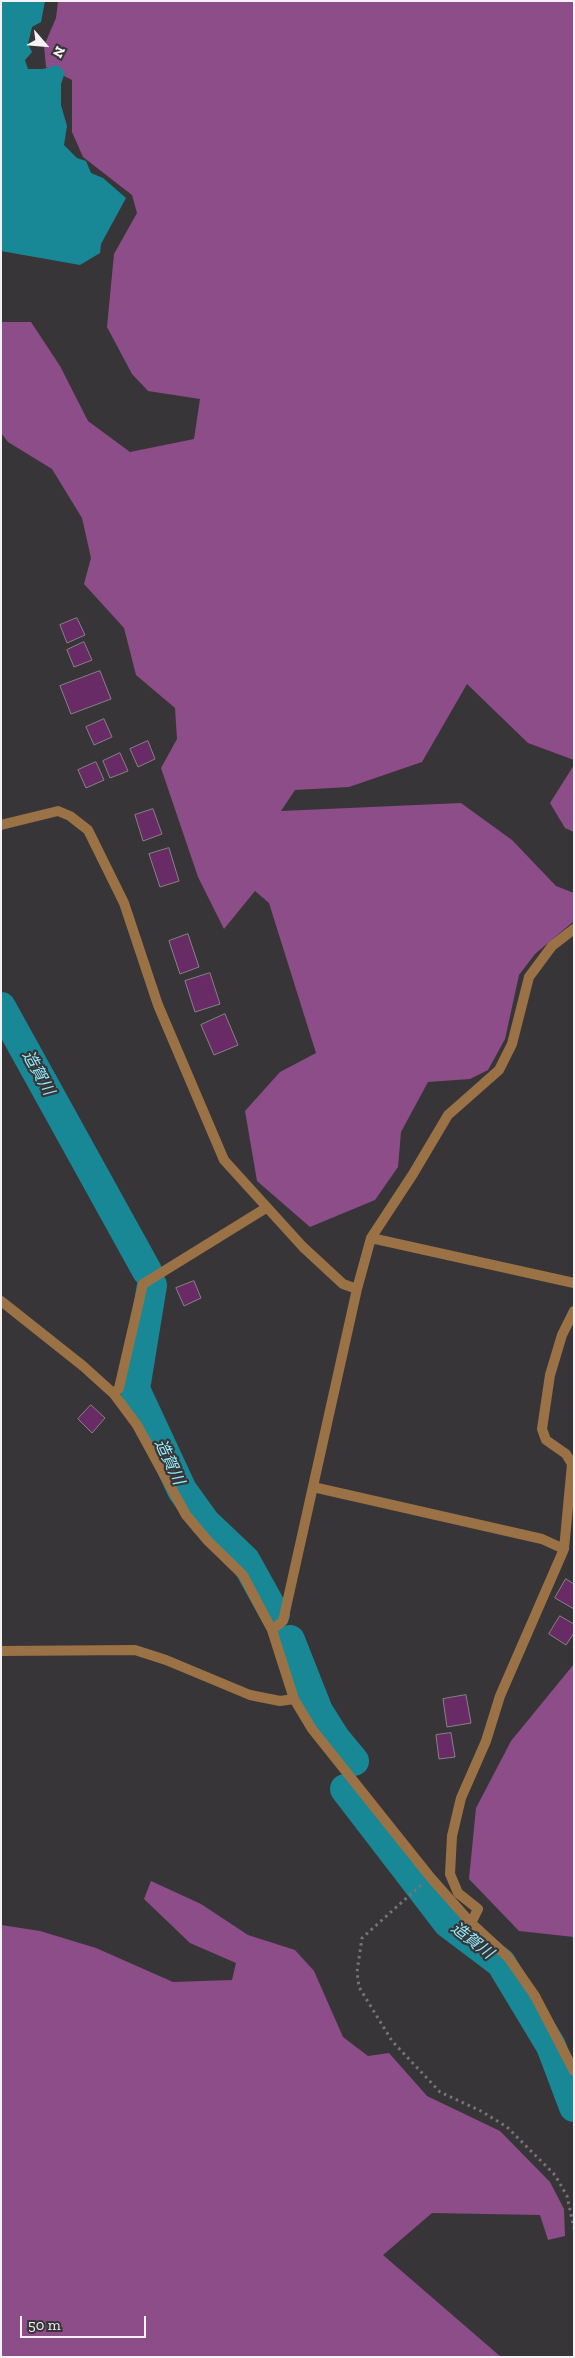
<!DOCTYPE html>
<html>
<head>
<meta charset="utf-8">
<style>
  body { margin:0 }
  #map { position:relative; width:575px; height:2358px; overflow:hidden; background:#383538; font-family:"Zilla Slab",serif }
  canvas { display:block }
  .frame { position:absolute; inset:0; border:2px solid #f4f2f4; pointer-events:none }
  .north { position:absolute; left:20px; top:20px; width:50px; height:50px; -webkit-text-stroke:4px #383538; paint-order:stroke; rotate:117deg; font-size:14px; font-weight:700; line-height:20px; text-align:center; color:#f4f2f4 }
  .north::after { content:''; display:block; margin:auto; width:18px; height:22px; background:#f4f2f4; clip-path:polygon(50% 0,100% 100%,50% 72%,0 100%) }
  .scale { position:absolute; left:20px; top:2316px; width:126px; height:22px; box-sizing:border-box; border:2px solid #f4f2f4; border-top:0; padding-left:6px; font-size:15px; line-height:18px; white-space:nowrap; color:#f4f2f4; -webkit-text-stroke:4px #383538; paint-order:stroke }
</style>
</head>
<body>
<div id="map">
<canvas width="575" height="2358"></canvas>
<div class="frame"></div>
<div class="north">N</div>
<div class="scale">50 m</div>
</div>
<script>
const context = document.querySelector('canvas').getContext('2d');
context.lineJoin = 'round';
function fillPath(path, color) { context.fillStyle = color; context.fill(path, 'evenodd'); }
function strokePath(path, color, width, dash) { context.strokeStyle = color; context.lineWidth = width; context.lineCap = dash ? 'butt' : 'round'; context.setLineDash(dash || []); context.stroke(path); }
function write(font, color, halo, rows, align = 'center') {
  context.font = font + ' "Zilla Slab","Noto Sans JP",serif'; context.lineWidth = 4.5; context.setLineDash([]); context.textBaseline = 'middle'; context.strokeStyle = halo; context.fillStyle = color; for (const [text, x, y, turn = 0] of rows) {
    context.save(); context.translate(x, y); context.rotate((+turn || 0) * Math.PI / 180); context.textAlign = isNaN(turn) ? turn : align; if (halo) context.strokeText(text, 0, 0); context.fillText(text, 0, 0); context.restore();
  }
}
const forest = new Path2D(`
  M 58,1 L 574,1 L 574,760 L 528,743 L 467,684 L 422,762 L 349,787 L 295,790 L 281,811 L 461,803 L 512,840 L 556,886 L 574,893 L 574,921 L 535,954 L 519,975 L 505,1039 L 488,1070 L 470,1079 L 428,1082 L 401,1132 L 398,1167 L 375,1200 L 310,1227 L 257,1181 L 245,1111 L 280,1072 L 316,1053 L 269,903 L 255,891 L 224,929 L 198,877 L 161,768 L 177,739 L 175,708 L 136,675 L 124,628 L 84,584 L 91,558 L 82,518 L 52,469 L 8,442 L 1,433 L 1,322 L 31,322 L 60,366 L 88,421 L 130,452 L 194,439 L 200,399 L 148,391 L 132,374 L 107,327 L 114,254 L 137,213 L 132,195 L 83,157 L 72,132 L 72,80 L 46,67 L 44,46 L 56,18 Z
  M 574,765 L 574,832 L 565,828 L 550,803 Z
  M 574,1664 L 574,1937 L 519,1931 L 469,1879 L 476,1808 L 511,1741 Z
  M 151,1881 L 201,1904 L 248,1935 L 295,1950 L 314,1971 L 343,2037 L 368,2056 L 389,2053 L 427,2096 L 500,2131 L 550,2182 L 564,2209 L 565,2236 L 548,2240 L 540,2215 L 432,2213 L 383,2255 L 501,2357 L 1,2357 L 1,1925 L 40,1931 L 96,1948 L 173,1982 L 232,1980 L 236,1963 L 190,1943 L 144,1899 Z`);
const water = new Path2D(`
  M 1,1 L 45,1 L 41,22 L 32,27 L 28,44 L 32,52 L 25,60 L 28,69 L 43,69 L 57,65 L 65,72 L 61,84 L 61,105 L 67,126 L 64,145 L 77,158 L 86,161 L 91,173 L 103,178 L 126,198 L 101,244 L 100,253 L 80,265 L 1,251 Z`);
const river = new Path2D(`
  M 1,1007 L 147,1271
  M 152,1285 L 135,1389 L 182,1490 L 205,1522 L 245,1560 L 275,1614
  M 290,1640 L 318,1711 L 335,1738 L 354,1761
  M 345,1789 L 448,1923 L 501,1963 L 551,2046 L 574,2107`);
const building = new Path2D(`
  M 77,618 L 85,635 L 67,643 L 60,625 Z
  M 84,642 L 92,660 L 74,667 L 67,650 Z
  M 100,671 L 111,699 L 71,714 L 60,686 Z
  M 104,719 L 112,737 L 94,745 L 86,727 Z
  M 148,741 L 155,759 L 138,767 L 130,749 Z
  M 120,753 L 128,771 L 110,778 L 103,761 Z
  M 96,762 L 104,780 L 86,788 L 78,770 Z
  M 153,809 L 162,834 L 143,841 L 135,815 Z
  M 169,848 L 179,881 L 160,887 L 149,854 Z
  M 188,934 L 199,967 L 180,974 L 169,941 Z
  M 210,973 L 220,1004 L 195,1012 L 185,981 Z
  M 225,1014 L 238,1045 L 214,1055 L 201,1025 Z
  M 194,1281 L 201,1298 L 184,1306 L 176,1288 Z
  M 91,1405 L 105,1418 L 92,1433 L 78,1419 Z
  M 566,1579 L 574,1584 L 574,1609 L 555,1598 Z
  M 560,1616 L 574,1624 L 574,1633 L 566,1645 L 549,1634 Z
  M 466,1695 L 471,1723 L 447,1727 L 443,1699 Z
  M 451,1733 L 455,1757 L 439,1759 L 436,1735 Z`);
const path = new Path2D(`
  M 421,1885 L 362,1938 L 357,1972 L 359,1987 L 392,2041 L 440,2092 L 481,2111 L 507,2127 L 555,2175 L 567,2196 L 574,2228`);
const minor = new Path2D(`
  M 1,825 L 58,811 L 70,816 L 88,830 L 124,903 L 158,1005 L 224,1160 L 303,1247 L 343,1284 L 357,1289
  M 371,1238 L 574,1283
  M 1,1301 L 83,1366 L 114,1394 L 137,1425 L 186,1515 L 208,1541 L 243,1575 L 272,1630 L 294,1699 L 312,1729 L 431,1878 L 471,1923 L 508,1957 L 535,1996 L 574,2071
  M 114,1394 L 119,1388 L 143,1284 L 266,1208
  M 313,1487 L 542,1539 L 564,1549
  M 272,1630 L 283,1621 L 357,1289 L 371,1238 L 413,1174 L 448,1115 L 499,1070 L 512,1044 L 529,977 L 552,946 L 574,929
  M 1,1651 L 135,1650 L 166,1660 L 250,1695 L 280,1701 L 294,1699
  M 471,1923 L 478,1909 L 458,1893 L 450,1874 L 452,1836 L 461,1798 L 486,1741 L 500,1696 L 564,1549 L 572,1464 L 566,1454 L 546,1440 L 542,1429 L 550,1375 L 562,1335 L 574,1311`);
const waterNames = [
  ["造賀川",38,1073,61],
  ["造賀川",169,1462,65],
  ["造賀川",472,1941,38]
];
fillPath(forest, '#8c4d89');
fillPath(water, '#188897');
strokePath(river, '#188897', 30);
fillPath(building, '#682b66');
strokePath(building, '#868286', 1);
strokePath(path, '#777477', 3, [2.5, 4]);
strokePath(minor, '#9b7245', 10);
write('italic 16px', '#93edfc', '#383538', waterNames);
</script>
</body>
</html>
